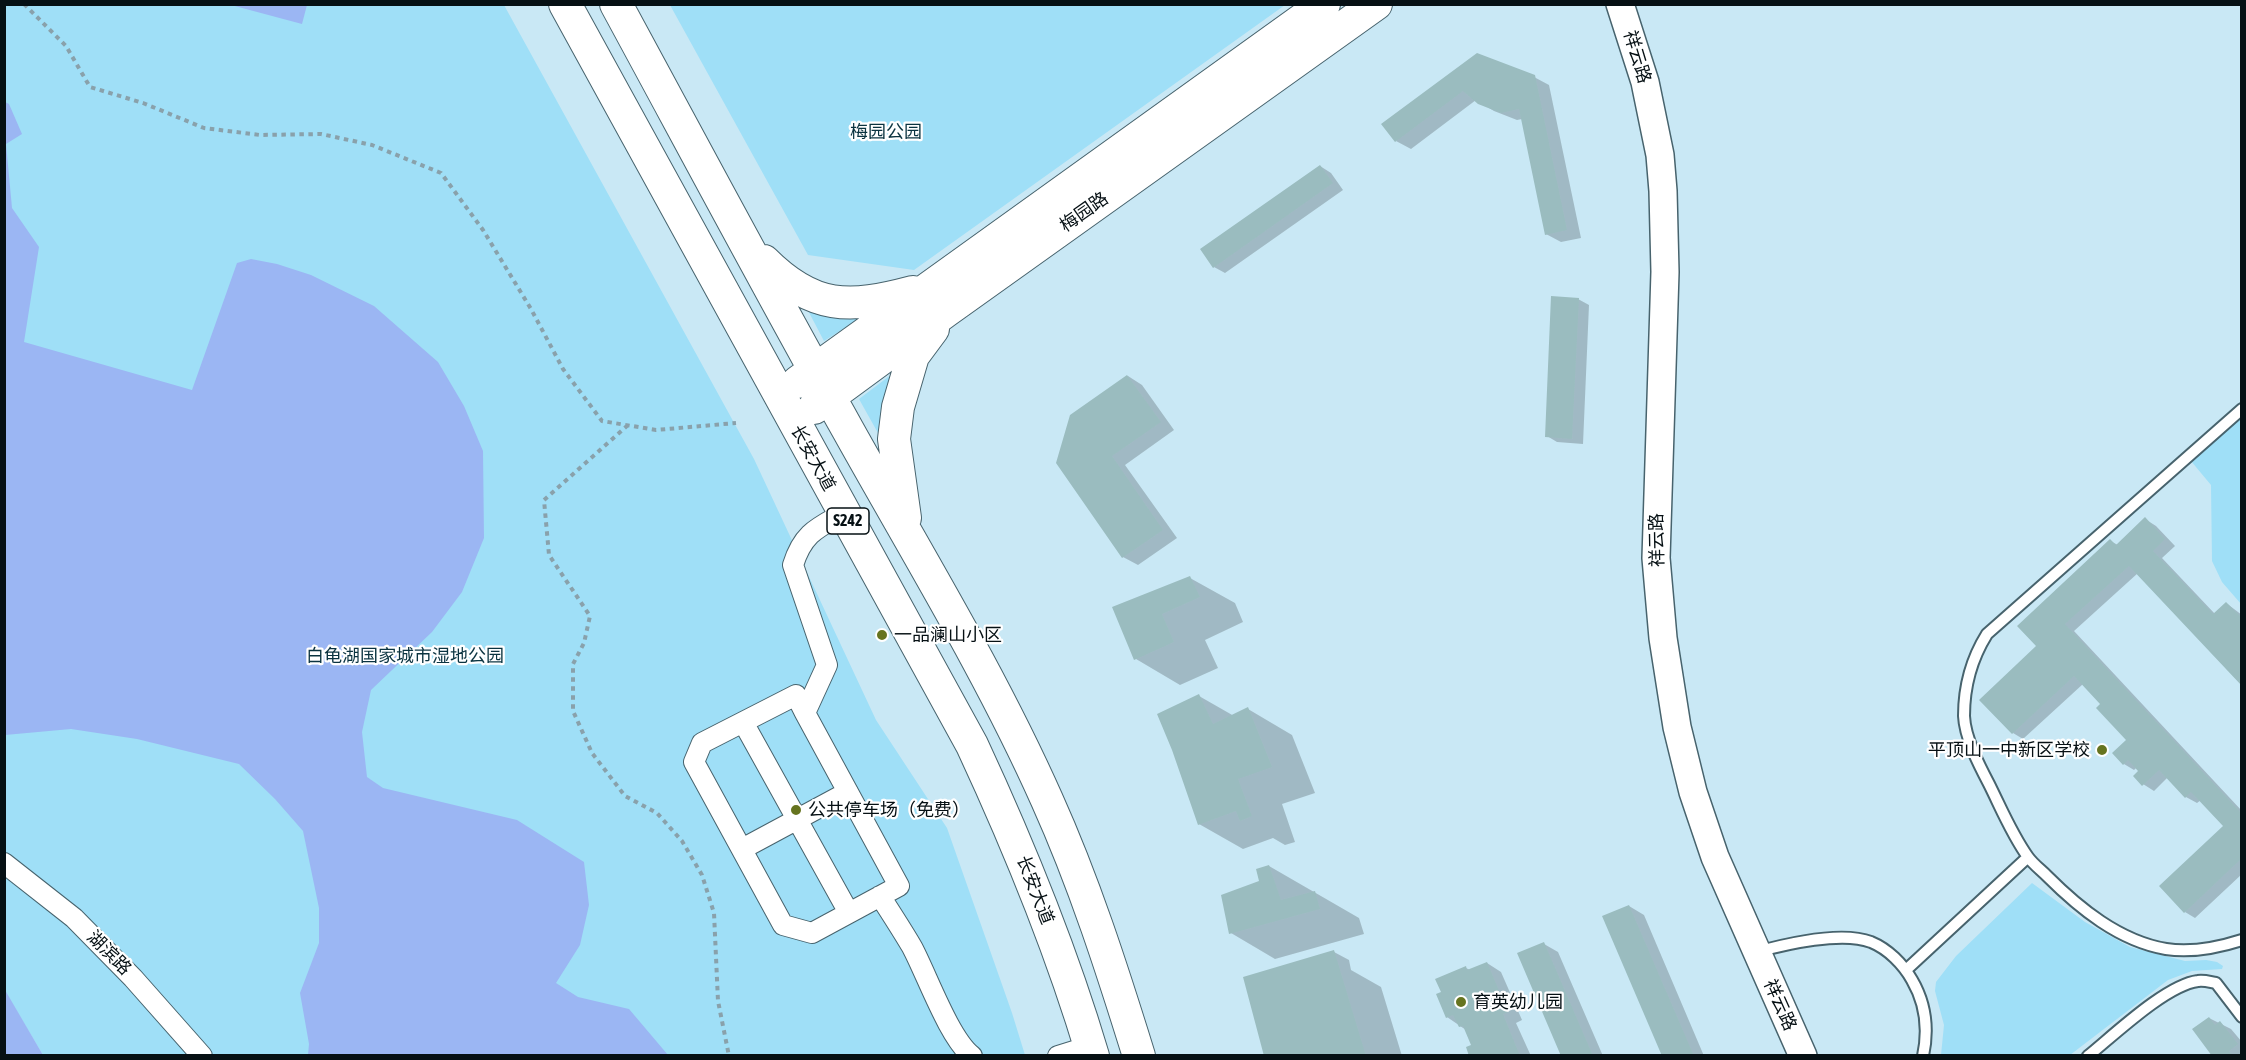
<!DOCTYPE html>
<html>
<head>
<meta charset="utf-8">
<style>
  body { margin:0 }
  #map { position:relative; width:2246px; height:1060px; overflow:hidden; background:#c9e8f5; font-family:"Asap Condensed",sans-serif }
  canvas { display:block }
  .frame { position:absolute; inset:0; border:6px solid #061014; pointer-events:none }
</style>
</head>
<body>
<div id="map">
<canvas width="2246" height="1060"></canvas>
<div class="frame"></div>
</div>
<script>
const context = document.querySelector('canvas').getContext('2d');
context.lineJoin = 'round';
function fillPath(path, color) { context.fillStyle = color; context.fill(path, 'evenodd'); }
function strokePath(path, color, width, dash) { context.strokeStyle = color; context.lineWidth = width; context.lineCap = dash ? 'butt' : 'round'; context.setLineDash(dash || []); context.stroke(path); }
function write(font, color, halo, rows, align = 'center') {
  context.font = font + ' "Asap Condensed","Noto Sans SC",sans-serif'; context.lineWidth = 4.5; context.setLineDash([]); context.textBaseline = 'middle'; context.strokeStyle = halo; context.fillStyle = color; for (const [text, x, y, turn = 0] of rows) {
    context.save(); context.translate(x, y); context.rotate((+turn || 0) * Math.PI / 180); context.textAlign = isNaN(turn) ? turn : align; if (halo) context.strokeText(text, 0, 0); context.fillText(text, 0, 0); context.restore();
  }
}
const green = new Path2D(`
  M 4,5 L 504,5 L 754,459 L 876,720 L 947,828 L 1012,1013 L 1025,1055 L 43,1055 L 4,990 Z
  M 670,5 L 1285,5 L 914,270 L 808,255 Z
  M 803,301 L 868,313 L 824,341 Z
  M 896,371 L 883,442 L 859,399 Z
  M 2241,417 L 2241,604 L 2222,582 L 2212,561 L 2211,485 L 2191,461 Z
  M 2032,883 L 2085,922 L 2130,947 L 2185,961 L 2206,960 L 2217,962 L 2223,966 L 2222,969 L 2192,971 L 2168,980 L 2070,1055 L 1941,1055 L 1944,1025 L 1935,991 L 1936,982 L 1956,956 Z`);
const water = new Path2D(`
  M 231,5 L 307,5 L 302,24 Z
  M 5,102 L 9,104 L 22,134 L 6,144 L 12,208 L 39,247 L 24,342 L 192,390 L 237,263 L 251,259 L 277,264 L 311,275 L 374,306 L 438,362 L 464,406 L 483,451 L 484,538 L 462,592 L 432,632 L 371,690 L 362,732 L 367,777 L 383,788 L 517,820 L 584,862 L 589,905 L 580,945 L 556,983 L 578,997 L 629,1009 L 668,1055 L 308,1055 L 309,1044 L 300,993 L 319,943 L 319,908 L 303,831 L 275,799 L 239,764 L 137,739 L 71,729 L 5,735 Z
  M 5,990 L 43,1055 L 5,1055 Z`);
const shadow = new Path2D(`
  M 1477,55 L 1534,77 L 1549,85 L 1581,238 L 1561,242 L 1546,234 L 1522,119 L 1517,120 L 1494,111 L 1476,100 L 1411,149 L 1396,141 Z
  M 1320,166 L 1331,173 L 1343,190 L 1225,273 L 1214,267 Z
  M 1578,299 L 1589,305 L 1583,444 L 1557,442 L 1547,436 Z
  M 1128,376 L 1142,385 L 1174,430 L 1125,465 L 1177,538 L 1138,565 L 1123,557 L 1057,462 Z
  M 2145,519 L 2156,526 L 2175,546 L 2162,558 L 2215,614 L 2226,603 L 2242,615 L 2242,684 L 2138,573 L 2074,631 L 2242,811 L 2242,874 L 2195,918 L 2185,912 L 2225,826 L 2201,800 L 2197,803 L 2186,797 L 2168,777 L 2154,791 L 2143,784 L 2140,771 L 2137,767 L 2134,770 L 2124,764 L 2128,741 L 2102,704 L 2083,684 L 2023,739 L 2013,733 L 2038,646 L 2110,541 L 2118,545 Z
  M 1190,578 L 1235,603 L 1243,622 L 1205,640 L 1218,668 L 1180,685 L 1136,659 L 1114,608 Z
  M 1199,696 L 1234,716 L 1248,709 L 1292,735 L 1315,793 L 1282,804 L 1295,842 L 1285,845 L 1273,838 L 1243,849 L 1199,824 Z
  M 1269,866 L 1359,918 L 1364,934 L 1275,959 L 1231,933 Z
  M 1629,906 L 1644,915 L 1704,1056 L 1664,1056 Z
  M 1544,944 L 1558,952 L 1603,1056 L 1563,1056 Z
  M 1334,952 L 1349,960 L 1351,970 L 1381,987 L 1402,1056 L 1266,1056 Z
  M 1487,963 L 1501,972 L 1522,1020 L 1516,1023 L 1531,1056 L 1471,1056 L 1473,1046 L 1466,1030 L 1447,1017 L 1442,993 L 1466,968 L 1470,970 Z
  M 2209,1018 L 2231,1029 L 2242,1042 L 2242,1055 L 2214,1056 Z`);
const building = new Path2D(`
  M 1477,53 L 1535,75 L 1567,230 L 1545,235 L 1519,109 L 1501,113 L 1478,104 L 1463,91 L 1395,142 L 1381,124 Z
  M 1320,165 L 1333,183 L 1213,268 L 1200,249 Z
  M 1551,296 L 1579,298 L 1572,439 L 1545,437 Z
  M 1127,375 L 1161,422 L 1112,456 L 1163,530 L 1122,558 L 1056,463 L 1070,415 Z
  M 2145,517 L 2165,539 L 2153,551 L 2213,614 L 2226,602 L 2242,618 L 2242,686 L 2129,566 L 2065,624 L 2242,814 L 2242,858 L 2184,913 L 2159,886 L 2223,826 L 2191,792 L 2185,798 L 2159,770 L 2142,786 L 2133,776 L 2138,771 L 2128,760 L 2123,765 L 2112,753 L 2126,740 L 2096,708 L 2100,704 L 2074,676 L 2012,734 L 1979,700 L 2036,646 L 2017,626 L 2110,539 L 2116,545 Z
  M 1190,576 L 1200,597 L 1162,614 L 1174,642 L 1134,660 L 1112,607 Z
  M 1199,694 L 1213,724 L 1248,707 L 1272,767 L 1238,779 L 1252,816 L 1240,821 L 1236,811 L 1198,825 L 1172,750 L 1157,714 Z
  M 1269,865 L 1281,900 L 1315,891 L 1320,909 L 1229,934 L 1221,895 L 1259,881 L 1256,869 Z
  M 1629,905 L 1694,1056 L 1662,1056 L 1602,916 Z
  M 1544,942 L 1593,1056 L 1561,1056 L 1517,953 Z
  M 1334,950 L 1366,1056 L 1264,1056 L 1243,977 Z
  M 1487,962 L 1508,1012 L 1503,1014 L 1520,1056 L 1469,1056 L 1466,1047 L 1471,1045 L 1463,1026 L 1459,1027 L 1453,1015 L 1446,1018 L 1436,994 L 1441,992 L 1435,979 L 1466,966 L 1467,970 Z
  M 2209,1017 L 2215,1025 L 2220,1021 L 2238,1044 L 2229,1051 L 2232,1056 L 2212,1056 L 2192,1029 Z`);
const path = new Path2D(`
  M 24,4 L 66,46 L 90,87 L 143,103 L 204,128 L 260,135 L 321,134 L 372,145 L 441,173 L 483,230 L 531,309 L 563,369 L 602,421 L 656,430 L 736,423
  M 628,425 L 544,500 L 549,555 L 590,616 L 584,643 L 573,664 L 573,711 L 592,753 L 625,796 L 657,813 L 682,841 L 702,875 L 714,913 L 718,1001 L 729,1056`);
const lane = new Path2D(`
  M 2242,409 L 1987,634 C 1972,658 1964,687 1964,716 C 1965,738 1979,765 1989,784 C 2001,808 2012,835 2028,857 C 2033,864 2041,870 2047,876 C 2079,908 2119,941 2166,949 C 2191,953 2217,948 2242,940
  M 1757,952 C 1786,944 1842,931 1871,942 C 1888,949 1903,964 1912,980 C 1926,1004 1929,1028 1923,1056
  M 1906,970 L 2028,857
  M 2088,1056 C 2114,1035 2166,985 2198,981 C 2204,980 2210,982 2216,983 L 2242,1017`);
const street = new Path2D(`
  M 805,713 L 796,695 L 702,743 L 694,762 L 783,925 L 812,933 L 899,886 L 805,713 L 827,665 L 793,565 C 803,533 817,528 844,513
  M 743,722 L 849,913
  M 742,849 L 848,792
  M 4,863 L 74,918 L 133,978 L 202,1056
  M 880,896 C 891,913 902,930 912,947 C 927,975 949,1038 972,1056
  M 1058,1056 L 1090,1046`);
const secondary = new Path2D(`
  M 1620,4 L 1645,82 L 1660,155 L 1663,191 L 1665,272 L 1656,558 L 1663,638 L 1677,727 L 1693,792 L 1715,857 L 1803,1056`);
const primary = new Path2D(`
  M 565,4 L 972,745 C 1019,846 1061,949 1093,1056
  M 616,4 C 693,146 769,289 848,430 C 916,552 990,672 1047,800 C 1084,882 1112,969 1139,1056
  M 764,261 C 813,310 849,309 913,292
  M 798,382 L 1324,4
  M 814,408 L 946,311 L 1376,4
  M 905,518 L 894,439 L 898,407 L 913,356 L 933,329`);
const markers = [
  [882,635,6,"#66741f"],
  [2102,750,6,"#66741f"],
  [796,810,6,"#66741f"],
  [1461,1002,6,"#66741f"]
];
const shields = [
  [848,521,42]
];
const shieldNames = [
  ["S242",848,521]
];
const streetNames = [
  ["祥云路",1637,57,73],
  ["梅园路",1084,212,-35],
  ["长安大道",813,458,61],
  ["祥云路",1657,540,-91],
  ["长安大道",1035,890,69],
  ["湖滨路",109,953,45],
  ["祥云路",1780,1005,66]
];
const parkNames = [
  ["梅园公园",886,132],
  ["白龟湖国家城市湿地公园",405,656]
];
const poiNames = [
  ["一品澜山小区",894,635],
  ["平顶山一中新区学校",2090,750,"right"],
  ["公共停车场（免费）",808,810],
  ["育英幼儿园",1473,1002]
];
fillPath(green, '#9fdff7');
fillPath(water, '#9bb6f3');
fillPath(shadow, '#0003');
fillPath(building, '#9abcbf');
strokePath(lane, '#47636d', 14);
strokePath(street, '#47636d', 22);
strokePath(secondary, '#47636d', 30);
strokePath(primary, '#47636d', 34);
strokePath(path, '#89a1ab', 4, [4.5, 4.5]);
strokePath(lane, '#fff', 10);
strokePath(street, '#fff', 20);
strokePath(secondary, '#fff', 27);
strokePath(primary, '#fff', 32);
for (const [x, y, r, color] of markers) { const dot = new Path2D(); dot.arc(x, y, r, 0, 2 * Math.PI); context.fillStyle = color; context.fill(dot); strokePath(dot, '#fff', 2); }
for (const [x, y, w] of shields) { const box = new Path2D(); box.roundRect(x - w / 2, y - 13, w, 26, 4.5); context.fillStyle = '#fff'; context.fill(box); strokePath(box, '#061014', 1.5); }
write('bold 16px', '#061014', null, shieldNames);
write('18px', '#061014', '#fff', streetNames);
write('18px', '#0a3340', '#fff', parkNames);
write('18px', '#061014', '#fff', poiNames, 'left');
</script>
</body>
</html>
